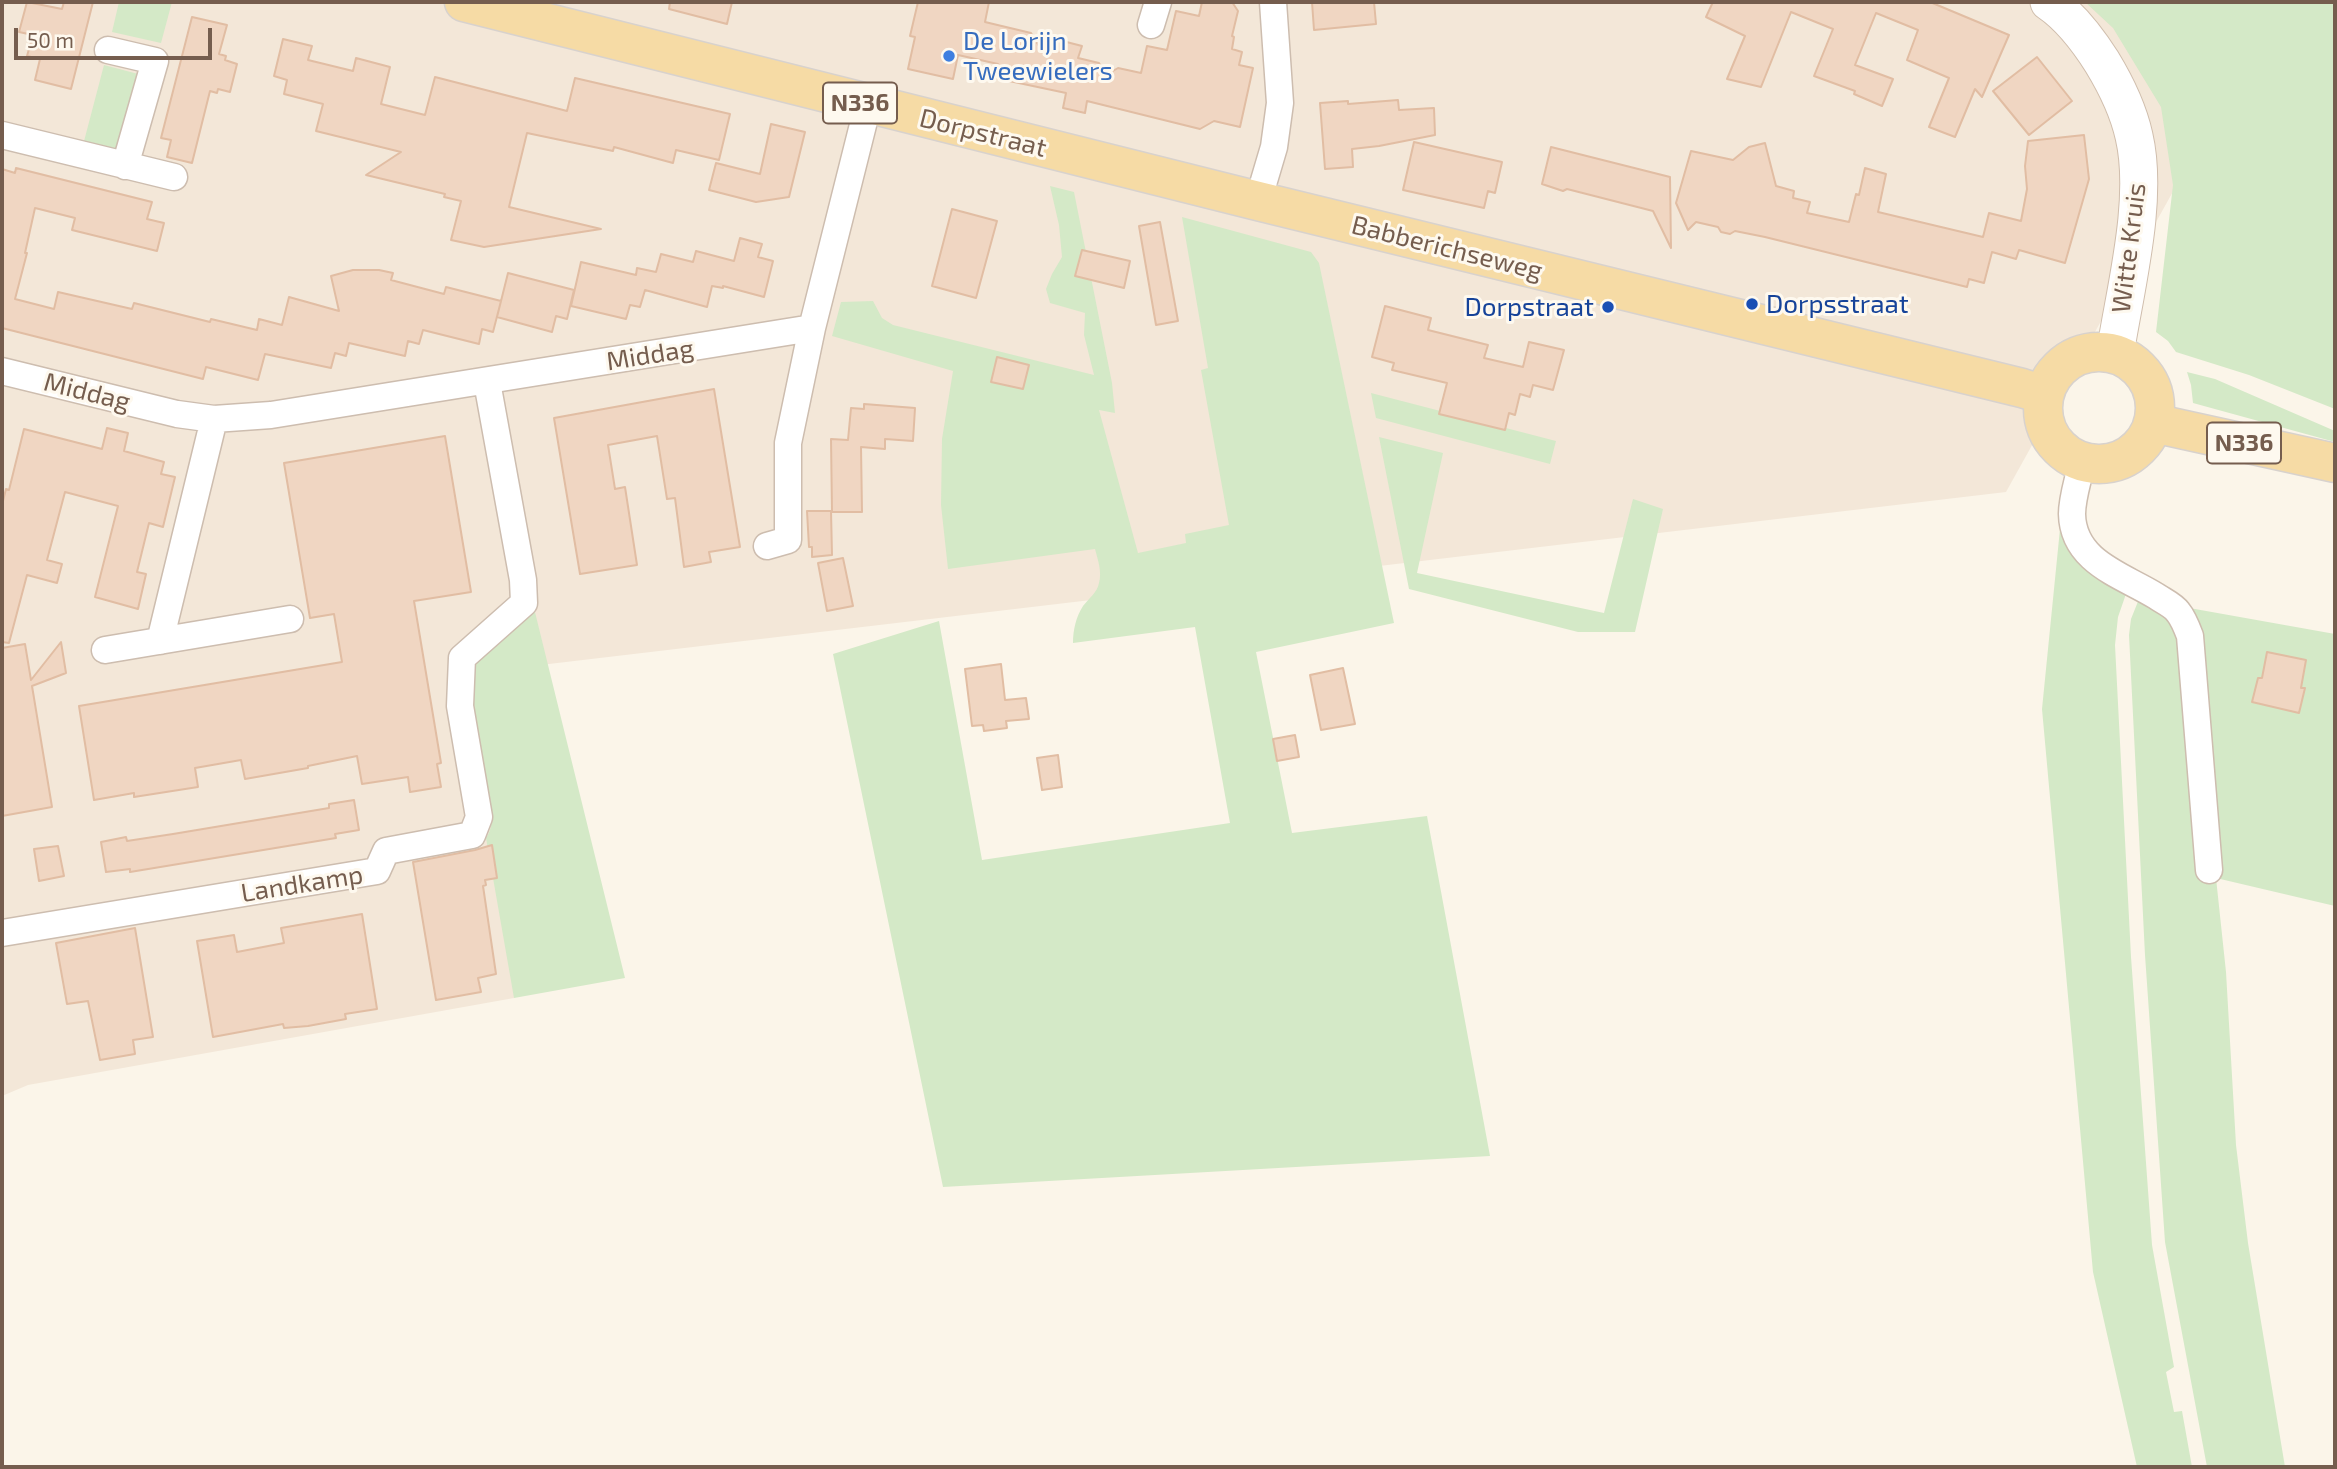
<!DOCTYPE html>
<html>
<head>
<meta charset="utf-8">
<style>
  body { margin:0 }
  #map { position:relative; width:2337px; height:1469px; overflow:hidden; background:#fbf5e9; font-family:"Exo 2",sans-serif }
  canvas { display:block }
  .frame { position:absolute; inset:0; border:4px solid #755d4e; pointer-events:none }
  .scale { position:absolute; left:14px; top:28px; width:198px; height:32px; box-sizing:border-box; border:4px solid #755d4e; border-top:0; padding-left:9px; font-size:21px; line-height:24px; white-space:nowrap; color:#755d4e; -webkit-text-stroke:5px #fef9ef; paint-order:stroke }
</style>
</head>
<body>
<div id="map">
<canvas width="2337" height="1469"></canvas>
<div class="frame"></div>
<div class="scale">50 m</div>
</div>
<script>
const context = document.querySelector('canvas').getContext('2d');
context.lineJoin = 'round';
function fillPath(path, color) { context.fillStyle = color; context.fill(path, 'evenodd'); }
function strokePath(path, color, width, dash) { context.strokeStyle = color; context.lineWidth = width; context.lineCap = dash ? 'butt' : 'round'; context.setLineDash(dash || []); context.stroke(path); }
function write(font, color, halo, rows, align = 'center') {
  context.font = font + ' "Exo 2",sans-serif'; context.lineWidth = 6; context.setLineDash([]); context.textBaseline = 'middle'; context.strokeStyle = halo; context.fillStyle = color; for (const [text, x, y, turn = 0] of rows) {
    context.save(); context.translate(x, y); context.rotate((+turn || 0) * Math.PI / 180); context.textAlign = isNaN(turn) ? turn : align; if (halo) context.strokeText(text, 0, 0); context.fillText(text, 0, 0); context.restore();
  }
}
const residential = new Path2D(`
  M 2,2 L 2172,2 L 2255,44 L 2006,492 L 532,666 L 514,998 L 28,1085 L 2,1096 Z`);
const green = new Path2D(`
  M 119,2 L 172,2 L 161,43 L 112,32 Z
  M 2085,2 L 2335,2 L 2335,409 L 2249,375 L 2176,352 L 2168,341 L 2156,332 L 2173,185 L 2161,107 L 2113,28 Z
  M 104,65 L 142,75 L 120,146 L 113,150 L 83,145 Z
  M 1050,186 L 1074,192 L 1112,383 L 1115,413 L 1099,410 L 1138,553 L 1186,543 L 1185,534 L 1229,525 L 1201,370 L 1208,368 L 1182,217 L 1311,252 L 1319,263 L 1394,623 L 1256,652 L 1292,833 L 1427,816 L 1490,1156 L 943,1187 L 833,654 L 939,621 L 982,860 L 1230,823 L 1195,627 L 1073,643 C 1073,630 1076,617 1083,606 C 1089,598 1097,593 1099,583 C 1102,572 1098,560 1095,549 L 948,569 L 941,505 L 942,439 L 953,371 L 832,336 L 841,302 L 873,301 L 882,318 L 893,325 L 1094,375 L 1084,335 L 1085,313 L 1050,303 L 1046,289 L 1052,274 L 1062,257 L 1059,225 Z
  M 2187,372 L 2215,379 L 2335,431 L 2335,442 L 2193,403 L 2191,385 Z
  M 1371,393 L 1556,441 L 1550,464 L 1376,418 Z
  M 1379,437 L 1443,453 L 1417,573 L 1604,613 L 1633,499 L 1663,509 L 1635,632 L 1578,632 L 1409,589 Z
  M 2061,519 L 2127,591 L 2118,617 L 2115,645 L 2131,957 L 2152,1245 L 2174,1367 L 2166,1372 L 2174,1412 L 2182,1411 L 2192,1467 L 2137,1467 L 2093,1272 L 2042,709 Z
  M 2139,599 L 2335,634 L 2335,906 L 2216,878 L 2226,972 L 2236,1145 L 2248,1243 L 2285,1467 L 2207,1467 L 2165,1242 L 2145,955 L 2129,635 L 2131,619 Z
  M 533,604 L 625,978 L 514,998 L 486,838 C 511,807 448,712 477,663 C 480,657 487,653 492,649 C 507,635 520,619 533,604 Z`);
const building = new Path2D(`
  M 27,2 L 62,9 L 64,2 L 93,2 L 71,89 L 35,80 L 40,59 L 27,56 L 33,35 L 19,32 Z
  M 670,2 L 732,2 L 727,24 L 669,9 Z
  M 918,2 L 989,2 L 985,22 L 1031,33 L 1039,46 L 1051,38 L 1082,46 L 1078,58 L 1099,63 L 1106,75 L 1118,68 L 1141,73 L 1147,46 L 1167,50 L 1176,11 L 1199,16 L 1202,2 L 1232,2 L 1238,11 L 1232,36 L 1234,37 L 1232,49 L 1242,52 L 1239,65 L 1253,68 L 1240,127 L 1214,121 L 1200,129 L 1087,101 L 1085,113 L 1063,108 L 1066,93 L 995,78 L 998,64 L 958,55 L 953,79 L 908,69 L 915,37 L 910,36 Z
  M 1312,2 L 1374,2 L 1376,24 L 1314,30 Z
  M 1713,2 L 1930,2 L 2009,35 L 1982,97 L 1975,89 L 1955,137 L 1929,127 L 1949,78 L 1907,60 L 1918,30 L 1876,13 L 1855,65 L 1893,79 L 1882,106 L 1854,94 L 1855,91 L 1814,76 L 1833,29 L 1791,12 L 1761,87 L 1727,79 L 1745,36 L 1706,17 Z
  M 192,17 L 227,25 L 219,54 L 226,56 L 225,60 L 237,64 L 230,92 L 218,89 L 217,93 L 210,91 L 192,163 L 167,157 L 171,140 L 161,138 Z
  M 283,39 L 312,46 L 308,60 L 353,71 L 356,58 L 390,67 L 381,104 L 425,115 L 435,77 L 567,111 L 575,78 L 730,114 L 719,160 L 676,150 L 673,163 L 614,147 L 613,151 L 527,133 L 509,207 L 601,229 L 484,247 L 451,240 L 461,201 L 444,197 L 445,194 L 366,175 L 401,152 L 316,131 L 323,104 L 284,94 L 287,80 L 274,76 Z
  M 2037,57 L 2072,101 L 2029,135 L 1993,91 Z
  M 1398,100 L 1399,110 L 1434,108 L 1435,135 L 1379,146 L 1352,149 L 1353,167 L 1325,169 L 1320,103 L 1348,101 L 1348,104 Z
  M 771,124 L 805,132 L 789,197 L 756,202 L 709,190 L 716,163 L 760,174 Z
  M 2084,135 L 2089,179 L 2065,263 L 2019,250 L 2016,259 L 1992,252 L 1984,283 L 1969,279 L 1967,287 L 1765,237 L 1735,231 L 1730,234 L 1721,232 L 1718,227 L 1696,222 L 1688,230 L 1676,203 L 1691,151 L 1733,160 L 1749,147 L 1765,143 L 1776,186 L 1794,191 L 1793,198 L 1810,202 L 1807,213 L 1849,222 L 1856,194 L 1859,195 L 1865,168 L 1886,174 L 1878,212 L 1983,237 L 1989,213 L 2021,221 L 2027,189 L 2025,166 L 2028,141 Z
  M 1414,142 L 1502,162 L 1495,193 L 1488,191 L 1484,208 L 1403,190 Z
  M 1551,147 L 1670,177 L 1671,248 L 1653,211 L 1567,189 L 1563,191 L 1542,184 Z
  M 16,168 L 152,202 L 147,219 L 164,223 L 157,251 L 72,230 L 75,218 L 35,208 L 25,253 L 27,253 L 15,299 L 54,309 L 58,292 L 132,309 L 134,303 L 210,322 L 211,319 L 257,330 L 259,319 L 282,325 L 289,297 L 339,311 L 331,276 L 353,270 L 379,270 L 393,273 L 391,280 L 444,294 L 446,287 L 501,301 L 493,332 L 482,329 L 479,344 L 423,330 L 419,344 L 408,341 L 405,356 L 349,343 L 346,356 L 335,353 L 331,368 L 265,354 L 258,380 L 206,367 L 203,379 L 2,328 L 2,169 L 15,173 Z
  M 952,209 L 997,221 L 976,298 L 932,286 Z
  M 1160,222 L 1178,321 L 1156,325 L 1139,226 Z
  M 740,238 L 762,244 L 758,257 L 773,261 L 764,297 L 723,286 L 723,288 L 712,286 L 707,307 L 645,290 L 640,307 L 630,305 L 626,319 L 571,306 L 581,262 L 636,275 L 637,268 L 656,272 L 661,254 L 693,262 L 696,251 L 734,261 Z
  M 1082,250 L 1130,261 L 1124,288 L 1075,276 Z
  M 508,273 L 574,290 L 567,319 L 556,316 L 552,332 L 497,317 Z
  M 1385,306 L 1431,318 L 1428,330 L 1488,345 L 1484,358 L 1523,367 L 1529,342 L 1564,350 L 1553,390 L 1533,385 L 1530,397 L 1520,394 L 1515,415 L 1509,413 L 1505,430 L 1439,414 L 1447,383 L 1392,370 L 1394,363 L 1372,357 Z
  M 997,357 L 1029,365 L 1023,389 L 991,382 Z
  M 714,389 L 740,547 L 709,552 L 711,562 L 684,567 L 675,498 L 667,499 L 657,436 L 608,445 L 615,489 L 625,487 L 637,565 L 580,574 L 554,418 Z
  M 864,404 L 915,408 L 913,441 L 885,439 L 885,449 L 861,447 L 862,512 L 832,512 L 831,439 L 848,440 L 851,408 L 864,409 Z
  M 107,428 L 128,433 L 124,451 L 164,462 L 161,474 L 175,477 L 163,527 L 149,523 L 137,572 L 146,574 L 138,609 L 95,597 L 118,506 L 65,492 L 47,560 L 62,564 L 57,583 L 27,575 L 9,643 L 2,642 L 2,505 L 6,489 L 9,490 L 24,429 L 102,449 Z
  M 445,436 L 471,592 L 414,601 L 441,763 L 437,764 L 441,787 L 410,792 L 408,777 L 362,784 L 357,756 L 308,766 L 308,768 L 245,779 L 241,760 L 195,768 L 198,787 L 134,797 L 134,793 L 94,800 L 79,706 L 342,662 L 334,614 L 310,618 L 284,463 Z
  M 807,511 L 831,511 L 832,555 L 812,557 L 812,547 L 809,547 Z
  M 843,558 L 853,606 L 827,611 L 818,563 Z
  M 61,642 L 66,673 L 32,686 L 52,807 L 2,816 L 2,648 L 25,644 L 31,680 Z
  M 2267,652 L 2306,660 L 2301,688 L 2305,688 L 2299,713 L 2252,702 L 2258,678 L 2262,678 Z
  M 1001,664 L 1005,700 L 1026,698 L 1029,719 L 1006,721 L 1007,728 L 984,731 L 983,725 L 972,726 L 965,669 Z
  M 1343,668 L 1355,724 L 1321,730 L 1310,675 Z
  M 1295,735 L 1299,757 L 1277,761 L 1273,739 Z
  M 1058,755 L 1062,787 L 1042,790 L 1037,758 Z
  M 354,800 L 359,830 L 335,834 L 336,838 L 130,872 L 130,869 L 106,872 L 101,842 L 126,837 L 127,841 L 173,834 L 329,808 L 329,804 Z
  M 492,845 L 497,878 L 485,880 L 486,885 L 483,886 L 496,974 L 478,978 L 481,992 L 436,1000 L 413,862 L 475,850 Z
  M 58,846 L 64,876 L 39,881 L 34,849 Z
  M 362,914 L 377,1009 L 345,1014 L 346,1019 L 308,1026 L 284,1028 L 283,1024 L 213,1037 L 197,941 L 234,935 L 237,952 L 284,943 L 281,928 Z
  M 135,928 L 153,1037 L 133,1040 L 135,1054 L 100,1060 L 88,1001 L 67,1004 L 56,943 Z`);
const street = new Path2D(`
  M 1151,25 L 1158,2
  M 108,50 L 155,61 L 125,166
  M 2,135 L 174,177
  M 1258,201 L 1274,147 L 1280,103 L 1273,2
  M 2,371 L 177,414 L 214,419 L 271,415 L 812,328
  M 2082,461 C 2079,478 2072,497 2072,514 C 2073,562 2122,575 2156,596 C 2163,601 2173,605 2178,612 C 2183,618 2187,628 2190,636 L 2209,870
  M 767,546 L 788,540 L 788,443 L 812,328 L 868,105
  M 160,641 L 214,419
  M 105,650 L 290,619
  M 2,933 L 377,871 L 386,851 L 472,835 L 479,817 L 460,706 L 462,658 L 524,603 L 523,580 L 487,382`);
const secondary = new Path2D(`
  M 2049,2 C 2071,17 2088,40 2102,62 C 2116,85 2128,109 2134,136 C 2149,200 2125,289 2115,354`);
const primary = new Path2D(`
  M 464,2 L 1258,201 L 2022,388 L 2044,395
  M2043 408a56 56 0 1 1 112 0a56 56 0 1 1-112 0Z
  M 2153,423 L 2335,463`);
const markers = [
  [949,56,7,"#3f7fe0"],
  [1752,304,7,"#1a4fb4"],
  [1608,307,7,"#1a4fb4"]
];
const shields = [
  [860,103,74],
  [2244,443,74]
];
const shieldNames = [
  ["N336",860,103],
  ["N336",2244,443]
];
const shopNames = [
  ["De Lorijn",963,41],
  ["Tweewielers",963,71]
];
const streetNames = [
  ["Dorpstraat",983,133,14],
  ["Babberichseweg",1447,248,14],
  ["Witte Kruis",2129,248,-83],
  ["Middag",650,355,-9],
  ["Middag",87,392,14],
  ["Landkamp",302,884,-9]
];
const transitNames = [
  ["Dorpsstraat",1766,304],
  ["Dorpstraat",1594,307,"right"]
];
fillPath(residential, '#f3e7d8');
fillPath(green, '#d4e9c7');
fillPath(building, '#f0d6c2');
strokePath(building, '#e1bda3', 2);
strokePath(street, '#cdbdaf', 29);
strokePath(secondary, '#d0bead', 39);
strokePath(primary, '#d8d2cd', 41);
strokePath(street, '#fff', 26);
strokePath(secondary, '#fff', 37);
strokePath(primary, '#f6dba5', 38);
for (const [x, y, r, color] of markers) { const dot = new Path2D(); dot.arc(x, y, r, 0, 2 * Math.PI); context.fillStyle = color; context.fill(dot); strokePath(dot, '#fef9ef', 2.5); }
for (const [x, y, w] of shields) { const box = new Path2D(); box.roundRect(x - w / 2, y - 20.5, w, 41, 5); context.fillStyle = '#fef9ef'; context.fill(box); strokePath(box, '#755d4e', 2); }
write('bold 24px', '#755d4e', null, shieldNames);
write('26px', '#366cbe', '#fef9ef', shopNames, 'left');
write('26px', '#755d4e', '#fef9ef', streetNames);
write('26px', '#164399', '#fef9ef', transitNames, 'left');
</script>
</body>
</html>
